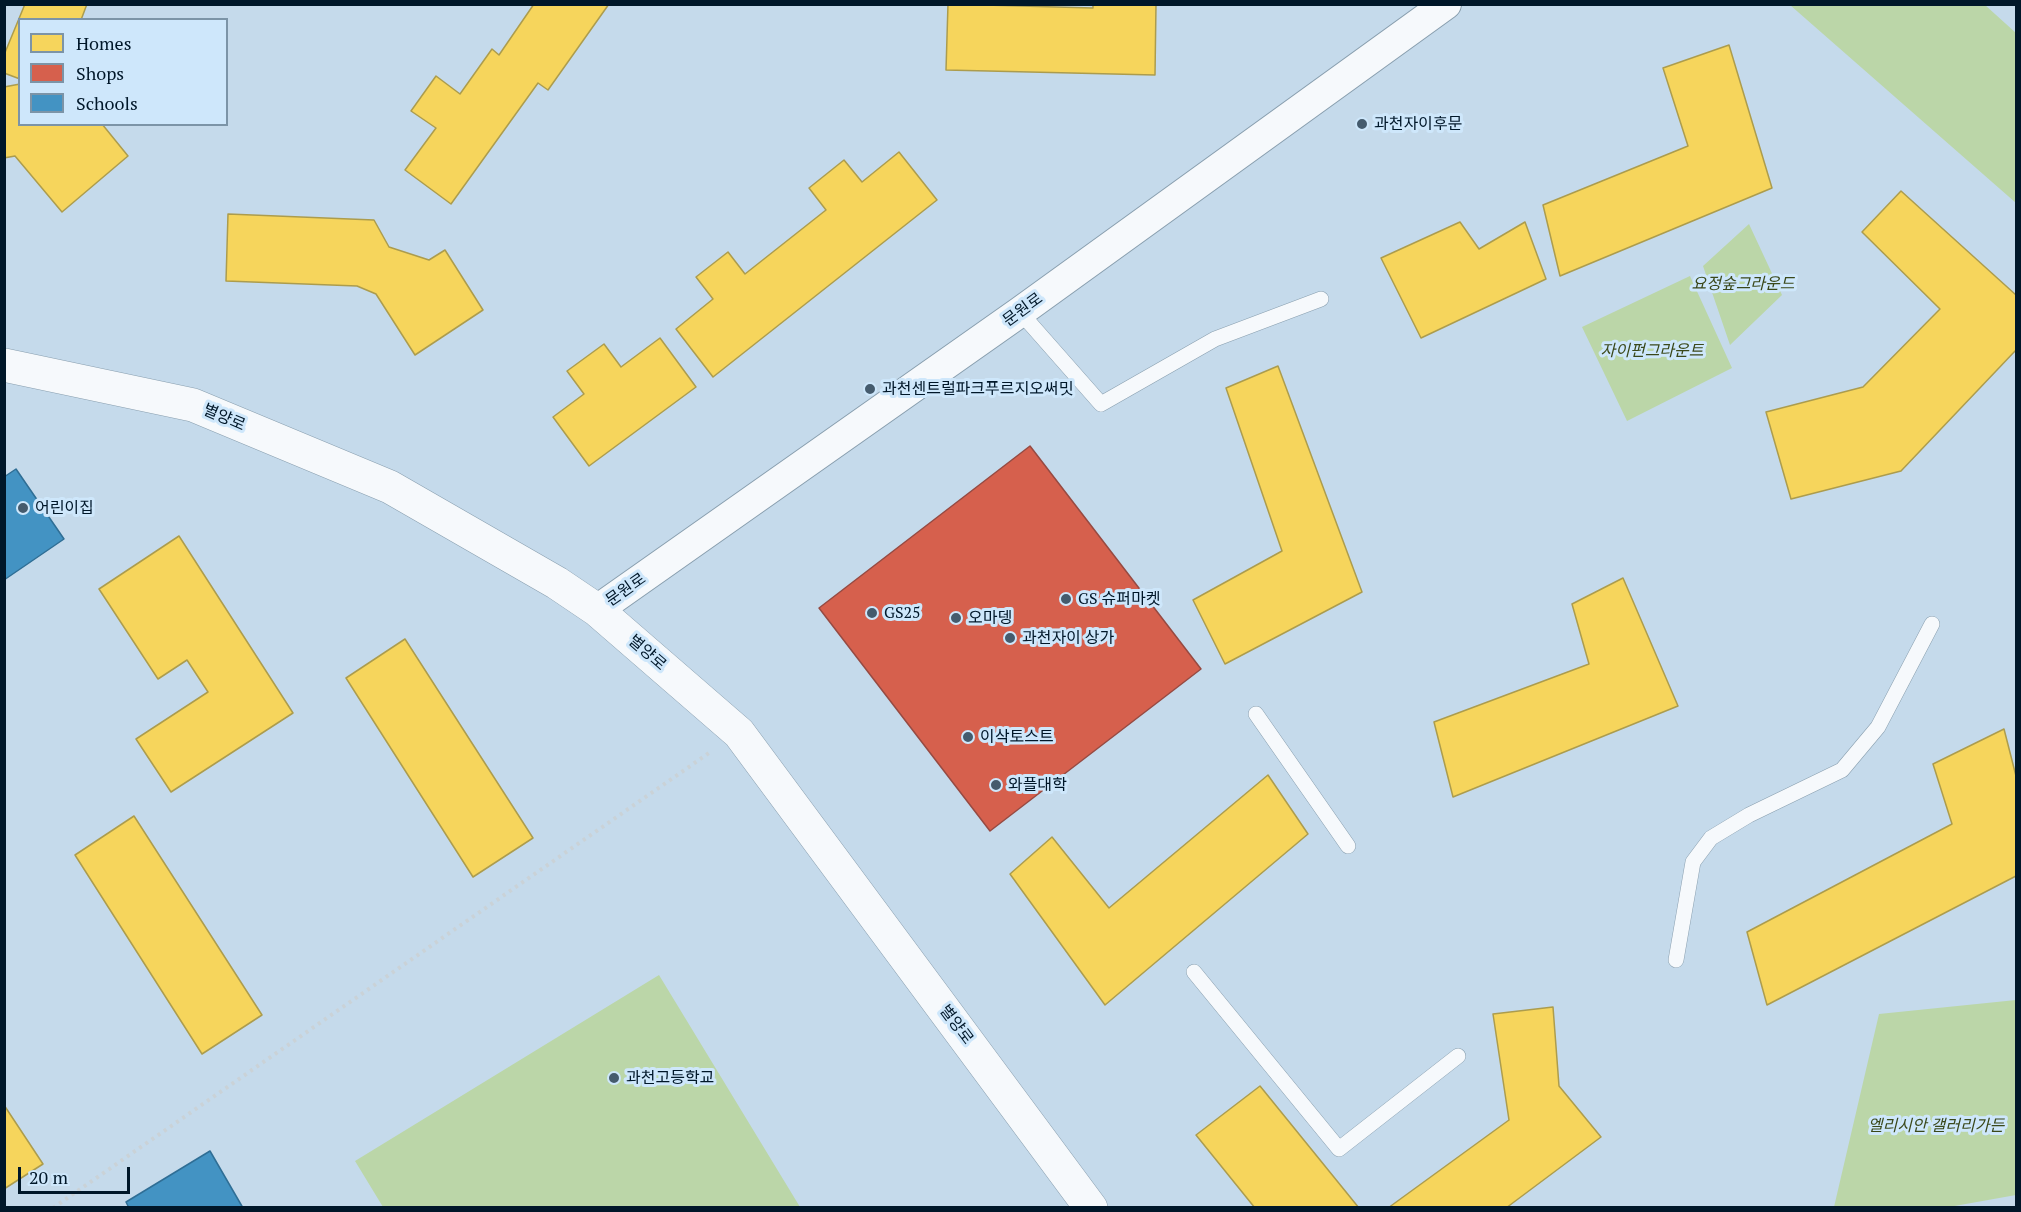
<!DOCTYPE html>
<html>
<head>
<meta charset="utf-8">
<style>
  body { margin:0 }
  #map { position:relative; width:2021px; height:1212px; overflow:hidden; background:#c5daeb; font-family:"PT Serif",serif }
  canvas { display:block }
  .frame { position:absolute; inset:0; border:6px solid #001729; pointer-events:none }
  .legend { position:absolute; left:18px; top:18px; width:210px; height:108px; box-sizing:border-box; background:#cee7fb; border:2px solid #7c94a7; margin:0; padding:8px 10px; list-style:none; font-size:18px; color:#001729 }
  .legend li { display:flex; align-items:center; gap:12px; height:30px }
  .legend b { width:30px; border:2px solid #7c94a7 }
  .scale { position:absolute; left:18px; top:1167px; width:112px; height:27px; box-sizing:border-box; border:3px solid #001729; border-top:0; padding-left:8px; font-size:18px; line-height:21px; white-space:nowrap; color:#001729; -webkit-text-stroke:4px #cee7fb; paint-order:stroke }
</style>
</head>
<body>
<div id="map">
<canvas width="2021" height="1212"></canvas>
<div class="frame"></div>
<ul class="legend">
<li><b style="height:16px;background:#f6d55c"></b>Homes</li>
<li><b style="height:16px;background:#d6604d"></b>Shops</li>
<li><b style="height:16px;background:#4393c3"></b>Schools</li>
</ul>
<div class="scale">20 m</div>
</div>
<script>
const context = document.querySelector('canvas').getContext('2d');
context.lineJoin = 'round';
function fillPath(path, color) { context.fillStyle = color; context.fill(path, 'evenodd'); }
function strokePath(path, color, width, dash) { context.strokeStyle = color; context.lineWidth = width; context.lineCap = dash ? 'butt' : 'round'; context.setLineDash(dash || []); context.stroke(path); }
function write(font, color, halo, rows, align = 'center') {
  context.font = font + ' "PT Serif","Noto Sans KR",serif'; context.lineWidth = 6; context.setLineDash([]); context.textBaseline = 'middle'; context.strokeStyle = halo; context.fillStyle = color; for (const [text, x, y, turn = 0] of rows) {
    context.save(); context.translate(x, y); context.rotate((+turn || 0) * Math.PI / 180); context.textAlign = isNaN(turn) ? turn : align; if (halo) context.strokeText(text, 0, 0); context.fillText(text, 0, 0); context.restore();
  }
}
const green = new Path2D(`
  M 1790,5 L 1985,5 L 2016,33 L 2016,203 Z
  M 1749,224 L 1782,295 L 1730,345 L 1703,266 Z
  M 1690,276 L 1732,368 L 1627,421 L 1582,327 Z
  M 659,975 L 800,1207 L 383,1207 L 355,1161 Z
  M 2016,1000 L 2016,1195 L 1949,1207 L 1834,1207 L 1879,1014 Z`);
const homes = new Path2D(`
  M 25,4 L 87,4 L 81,20 L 20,20 L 20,79 L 4,73 L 4,55 Z
  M 534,4 L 609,4 L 548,90 L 538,83 L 451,204 L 405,170 L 436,128 L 411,111 L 436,76 L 460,94 L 492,49 L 499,55 Z
  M 948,4 L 1093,8 L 1093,4 L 1156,4 L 1155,75 L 946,70 Z
  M 1729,45 L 1772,188 L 1560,276 L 1543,205 L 1688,146 L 1663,68 Z
  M 20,84 L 20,124 L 102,124 L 128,156 L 62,212 L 15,156 L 4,158 L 4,87 Z
  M 899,152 L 937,200 L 713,377 L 676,329 L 713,299 L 696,277 L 728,252 L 745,274 L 826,210 L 809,188 L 844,160 L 862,182 Z
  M 1901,191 L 2016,295 L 2016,350 L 1901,471 L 1791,499 L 1766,412 L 1863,387 L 1940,309 L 1862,232 Z
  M 228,214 L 374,220 L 389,247 L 429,260 L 445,250 L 483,310 L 415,355 L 376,294 L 357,286 L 226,281 Z
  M 1460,222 L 1479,249 L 1525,222 L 1546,279 L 1421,338 L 1381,258 Z
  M 660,338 L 696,387 L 589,466 L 553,417 L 584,394 L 567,371 L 604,344 L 621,367 Z
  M 1278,366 L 1362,592 L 1225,664 L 1193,600 L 1282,551 L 1226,388 Z
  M 179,536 L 293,713 L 171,792 L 136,739 L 208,692 L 187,660 L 158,679 L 99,589 Z
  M 1623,578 L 1678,706 L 1453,797 L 1434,722 L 1589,664 L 1572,604 Z
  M 405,639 L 533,838 L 473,877 L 346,678 Z
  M 2004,729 L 2016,776 L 2016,876 L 1767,1005 L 1747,932 L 1952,824 L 1933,764 Z
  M 1268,775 L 1308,834 L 1105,1005 L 1010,874 L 1052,837 L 1109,908 Z
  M 134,816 L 262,1015 L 202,1054 L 75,855 Z
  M 1553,1007 L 1559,1086 L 1601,1137 L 1506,1208 L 1388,1208 L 1509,1120 L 1493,1014 Z
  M 1260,1086 L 1359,1208 L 1255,1208 L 1196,1135 Z
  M 4,1105 L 43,1164 L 4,1189 Z`);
const shops = new Path2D(`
  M 1030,446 L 1201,669 L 990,831 L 819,608 Z`);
const schools = new Path2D(`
  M 16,469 L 64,539 L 4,580 L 4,477 Z
  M 210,1151 L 243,1208 L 129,1208 L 126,1202 Z`);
const path = new Path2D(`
  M 53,1208 L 709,753`);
const lane = new Path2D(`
  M 1020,312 L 1101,404 L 1215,339 L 1321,299
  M 1256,714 L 1348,846
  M 1676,960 L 1693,862 L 1711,838 L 1749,815 L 1842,770 L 1878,727 L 1932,624
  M 1194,972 L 1339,1149 L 1458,1056`);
const street = new Path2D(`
  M 597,610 L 1020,312 L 1446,4`);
const secondary = new Path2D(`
  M 4,365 L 193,405 L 390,487 L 557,583 L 597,610 L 739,733 L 1091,1208`);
const markers = [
  [1362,124,6,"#455b6d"],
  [870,389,6,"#455b6d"],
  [23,508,6,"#455b6d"],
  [1066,599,6,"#455b6d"],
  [872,613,6,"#455b6d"],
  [956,618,6,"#455b6d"],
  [1010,638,6,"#455b6d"],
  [968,737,6,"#455b6d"],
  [996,785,6,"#455b6d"],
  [614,1078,6,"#455b6d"]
];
const poiNames = [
  ["과천자이후문",1374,124],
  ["과천센트럴파크푸르지오써밋",882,389],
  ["어린이집",35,508],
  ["GS 슈퍼마켓",1078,599],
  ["GS25",884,613],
  ["오마뎅",968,618],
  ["과천자이 상가",1022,638],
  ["이삭토스트",980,737],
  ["와플대학",1008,785],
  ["과천고등학교",626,1078]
];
const parkNames = [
  ["요정숲그라운드",1743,284],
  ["자이펀그라운트",1652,351],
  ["엘리시안 갤러리가든",1936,1126]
];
const streetNames = [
  ["문원로",1023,310,-36],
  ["별양로",224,418,23],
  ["문원로",626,590,-35],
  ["별양로",647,653,41],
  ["별양로",956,1025,53]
];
fillPath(green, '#bbd6a8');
fillPath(homes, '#f6d55c');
strokePath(homes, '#ac9c4d', 1.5);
fillPath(shops, '#d6604d');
strokePath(shops, '#964a42', 1.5);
fillPath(schools, '#4393c3');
strokePath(schools, '#2f6e95', 1.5);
strokePath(lane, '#889eae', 16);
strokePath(street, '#889eae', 32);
strokePath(secondary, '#889eae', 34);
strokePath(path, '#cad2d7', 4, [3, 4.5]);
strokePath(lane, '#f6f9fc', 15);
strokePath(street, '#f6f9fc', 30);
strokePath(secondary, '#f6f9fc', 33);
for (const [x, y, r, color] of markers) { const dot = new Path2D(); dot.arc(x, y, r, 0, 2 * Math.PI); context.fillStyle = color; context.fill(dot); strokePath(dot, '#cee7fb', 2); }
write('16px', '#001729', '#cee7fb', poiNames, 'left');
write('italic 16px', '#3a481a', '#cee7fb', parkNames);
write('16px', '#001729', '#cee7fb', streetNames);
</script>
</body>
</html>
